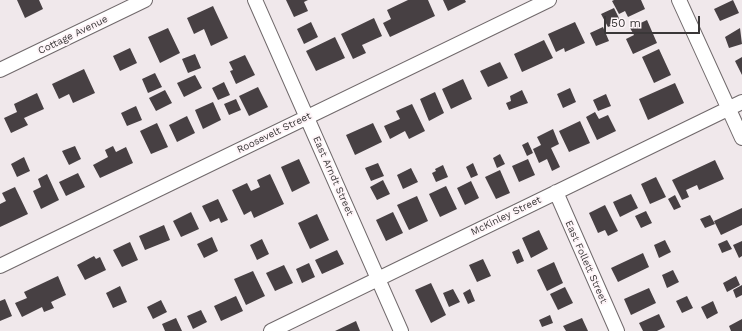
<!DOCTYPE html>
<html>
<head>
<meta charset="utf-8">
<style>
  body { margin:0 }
  #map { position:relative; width:742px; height:331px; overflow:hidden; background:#f0e8eb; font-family:"Work Sans",sans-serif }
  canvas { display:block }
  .scale { position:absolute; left:604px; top:16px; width:96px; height:18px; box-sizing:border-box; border:2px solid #3a3738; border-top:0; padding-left:5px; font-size:12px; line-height:14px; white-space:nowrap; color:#3a3738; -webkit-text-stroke:3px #fef5f8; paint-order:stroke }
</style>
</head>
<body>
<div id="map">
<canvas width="742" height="331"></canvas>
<div class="scale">50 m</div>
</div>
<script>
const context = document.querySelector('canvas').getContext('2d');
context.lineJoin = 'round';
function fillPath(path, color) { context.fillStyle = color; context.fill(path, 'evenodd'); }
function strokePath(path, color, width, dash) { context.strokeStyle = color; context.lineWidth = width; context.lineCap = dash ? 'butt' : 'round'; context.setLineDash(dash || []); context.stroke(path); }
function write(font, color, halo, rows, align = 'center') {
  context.font = font + ' "Work Sans",sans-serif'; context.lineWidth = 4; context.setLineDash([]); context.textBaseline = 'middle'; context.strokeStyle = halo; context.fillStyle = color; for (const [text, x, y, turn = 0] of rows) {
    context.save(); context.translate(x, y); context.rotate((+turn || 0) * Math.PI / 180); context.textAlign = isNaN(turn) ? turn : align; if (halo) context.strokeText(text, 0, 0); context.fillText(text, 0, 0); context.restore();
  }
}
const building = new Path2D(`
  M 17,0 L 39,0 L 43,9 L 25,18 Z
  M 286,0 L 308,0 L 304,2 L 308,11 L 294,17 Z
  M 408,0 L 428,0 L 435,16 L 390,37 L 383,23 L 391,19 L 387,10 Z
  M 443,0 L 465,0 L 466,2 L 448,11 Z
  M 614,0 L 641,0 L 645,9 L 628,17 L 625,11 L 619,14 L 612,1 Z
  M 733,0 L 739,13 L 720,21 L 714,9 Z
  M 213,6 L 228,38 L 211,46 L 204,29 L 194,34 L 187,18 Z
  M 614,8 L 621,22 L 608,27 L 601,14 Z
  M 374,18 L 382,36 L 362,45 L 366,53 L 353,59 L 341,34 Z
  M 647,20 L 657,43 L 633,54 L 626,39 L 634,35 L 630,28 Z
  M 311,22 L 318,37 L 304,44 L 297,29 Z
  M 575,22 L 585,43 L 565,52 L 564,48 L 556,52 L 548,34 Z
  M 603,27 L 609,41 L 596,46 L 590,33 Z
  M 168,28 L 180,53 L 160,63 L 148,37 Z
  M 740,28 L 742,44 L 729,48 L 725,37 Z
  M 335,37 L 345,58 L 316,71 L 306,51 Z
  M 544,40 L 553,58 L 522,72 L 514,54 Z
  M 130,48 L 137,63 L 120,71 L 113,56 Z
  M 659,49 L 671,75 L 654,83 L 642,57 Z
  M 195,54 L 201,68 L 188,73 L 182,59 Z
  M 245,55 L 255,75 L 236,84 L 230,71 L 233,70 L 229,62 Z
  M 742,57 L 742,75 L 735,61 Z
  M 500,62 L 508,78 L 488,87 L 480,71 Z
  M 84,69 L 95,93 L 73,103 L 69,94 L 59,99 L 52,84 Z
  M 155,73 L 162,87 L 148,93 L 142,79 Z
  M 195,75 L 202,88 L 184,97 L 177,83 Z
  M 463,79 L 472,99 L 451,109 L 442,89 Z
  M 224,82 L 230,95 L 218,100 L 212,88 Z
  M 675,83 L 684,103 L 648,120 L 639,99 Z
  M 258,87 L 268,107 L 249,116 L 239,96 Z
  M 570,88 L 576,102 L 563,108 L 557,94 Z
  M 165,90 L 172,103 L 156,111 L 149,98 Z
  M 522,90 L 528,103 L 509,110 L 506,103 L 511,101 L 510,96 Z
  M 435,92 L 444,113 L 429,121 L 420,99 Z
  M 37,93 L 44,109 L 24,118 L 28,125 L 11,133 L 4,118 L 17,112 L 14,104 Z
  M 606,94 L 611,106 L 598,111 L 593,100 Z
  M 236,99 L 241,110 L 229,115 L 224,104 Z
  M 213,102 L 221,120 L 203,129 L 195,110 Z
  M 412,104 L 425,131 L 409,139 L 405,131 L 390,139 L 384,126 L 400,119 L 396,111 Z
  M 136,106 L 142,120 L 127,126 L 121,113 Z
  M 595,112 L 599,119 L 608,115 L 616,131 L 597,140 L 586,117 Z
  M 187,116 L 195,133 L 177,142 L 169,125 Z
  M 580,121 L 590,143 L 569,152 L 559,131 Z
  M 157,123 L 168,147 L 151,154 L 140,131 Z
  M 373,123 L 382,142 L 355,155 L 346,135 Z
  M 553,129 L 559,144 L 551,148 L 560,167 L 552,171 L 547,159 L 539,163 L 533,149 L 541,145 L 537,137 Z
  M 528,142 L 533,153 L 527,156 L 522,145 Z
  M 75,146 L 81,159 L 69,165 L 62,151 Z
  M 113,146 L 116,152 L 126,147 L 133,163 L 100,178 L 93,165 L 108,157 L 105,150 Z
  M 500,154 L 505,164 L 497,168 L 493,158 Z
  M 24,157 L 30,171 L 17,177 L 11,164 Z
  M 299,159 L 310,183 L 292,192 L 281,167 Z
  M 528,159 L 535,175 L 519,182 L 512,166 Z
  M 715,160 L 724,179 L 699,190 L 697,185 L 686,190 L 689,197 L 682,200 L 672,180 Z
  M 378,163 L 384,176 L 371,181 L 365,168 Z
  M 473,163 L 478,175 L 471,178 L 466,167 Z
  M 443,165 L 448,177 L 436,182 L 432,173 L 436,171 L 435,169 Z
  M 411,168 L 418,182 L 403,189 L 397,175 Z
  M 500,170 L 510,193 L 496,199 L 485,177 Z
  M 78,173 L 85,187 L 66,196 L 59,182 Z
  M 47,174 L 59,200 L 41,209 L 33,191 L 41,187 L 38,179 Z
  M 270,174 L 284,204 L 254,218 L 251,211 L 244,215 L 232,190 L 247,183 L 251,191 L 260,187 L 257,180 Z
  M 656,177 L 666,197 L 650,204 L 641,184 Z
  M 383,180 L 390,194 L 377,200 L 370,187 Z
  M 471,181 L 479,198 L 465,205 L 457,188 Z
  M 446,186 L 457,209 L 440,217 L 429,194 Z
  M 15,187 L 28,214 L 0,227 L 0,204 L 6,201 L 2,193 Z
  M 631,194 L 638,208 L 620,217 L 613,202 Z
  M 675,195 L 681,207 L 674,210 L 668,199 Z
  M 417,196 L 428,221 L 409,230 L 397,205 Z
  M 218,199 L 228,220 L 221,223 L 219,218 L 210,222 L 202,206 Z
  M 605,205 L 618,231 L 608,236 L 605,230 L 598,233 L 589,213 Z
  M 742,208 L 742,225 L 721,235 L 714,221 Z
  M 646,211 L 652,223 L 641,228 L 635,216 Z
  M 191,212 L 199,229 L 181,237 L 173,221 Z
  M 393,212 L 403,233 L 386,241 L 376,220 Z
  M 317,214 L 329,240 L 310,249 L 298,223 Z
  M 710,215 L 715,224 L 705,228 L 700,219 Z
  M 164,225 L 170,240 L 145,250 L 139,236 Z
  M 539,230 L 548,249 L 531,258 L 522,238 Z
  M 212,237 L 218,251 L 204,258 L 197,244 Z
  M 262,239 L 269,254 L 257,260 L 250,245 Z
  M 665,240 L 671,252 L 659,258 L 654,245 Z
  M 727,240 L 732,249 L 722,253 L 718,244 Z
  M 742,241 L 742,256 L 739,258 L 733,245 Z
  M 130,242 L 138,260 L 122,267 L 113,250 Z
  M 519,249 L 524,261 L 517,264 L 512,252 Z
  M 337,250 L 344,264 L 322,274 L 315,260 Z
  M 643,253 L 649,267 L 618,282 L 611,268 Z
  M 94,256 L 96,259 L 100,257 L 106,270 L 85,280 L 77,265 Z
  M 483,259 L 491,276 L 477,282 L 469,265 Z
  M 554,262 L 563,283 L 547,291 L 537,270 Z
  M 309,263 L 315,277 L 302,283 L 296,269 Z
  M 284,265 L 293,283 L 275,291 L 266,273 Z
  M 673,270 L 679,282 L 667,288 L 662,275 Z
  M 253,271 L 265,296 L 246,305 L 234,279 Z
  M 58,276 L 66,295 L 51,302 L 54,308 L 44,312 L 42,307 L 22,317 L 15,303 L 27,298 L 24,292 Z
  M 736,276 L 740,285 L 727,292 L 723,283 Z
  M 431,283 L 446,315 L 431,323 L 415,290 Z
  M 742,285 L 742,295 L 736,298 L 733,290 Z
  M 120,286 L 127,302 L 113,308 L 106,293 Z
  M 565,287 L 573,303 L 558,310 L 550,294 Z
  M 649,288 L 656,303 L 631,315 L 624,299 Z
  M 453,289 L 460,302 L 449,307 L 443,293 Z
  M 470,289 L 475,301 L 468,304 L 463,293 Z
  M 236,296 L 243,311 L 221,321 L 214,306 Z
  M 687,296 L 693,308 L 682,313 L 676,301 Z
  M 5,299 L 12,316 L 0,321 L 0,301 Z
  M 161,300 L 167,312 L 153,319 L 147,307 Z
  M 713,301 L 718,313 L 707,319 L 701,307 Z
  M 201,310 L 207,322 L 193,329 L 187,316 Z
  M 659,314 L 665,327 L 657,331 L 643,331 L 639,323 Z
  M 550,315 L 553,323 L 542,327 L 539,320 Z
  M 176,318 L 182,331 L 165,331 L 162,324 Z
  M 582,318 L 588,331 L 566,331 L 563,326 Z
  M 742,319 L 742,331 L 731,331 L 729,326 Z
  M 356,321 L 360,331 L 335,331 Z`);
const minor = new Path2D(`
  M 255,0 L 401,331
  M 679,0 L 742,138
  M 0,70 L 145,0
  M 556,192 L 617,331
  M 0,266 L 549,0
  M 271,331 L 742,102`);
const streetNames = [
  ["Cottage Avenue",73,35,-26],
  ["Roosevelt Street",274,133,-26],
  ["East Arndt Street",333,176,66],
  ["McKinley Street",506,216,-26],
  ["East Follett Street",586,262,66]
];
fillPath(building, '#474043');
strokePath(minor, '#70696b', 16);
strokePath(minor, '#fff', 14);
write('10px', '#3a3738', '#fef5f8', streetNames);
</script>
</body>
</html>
